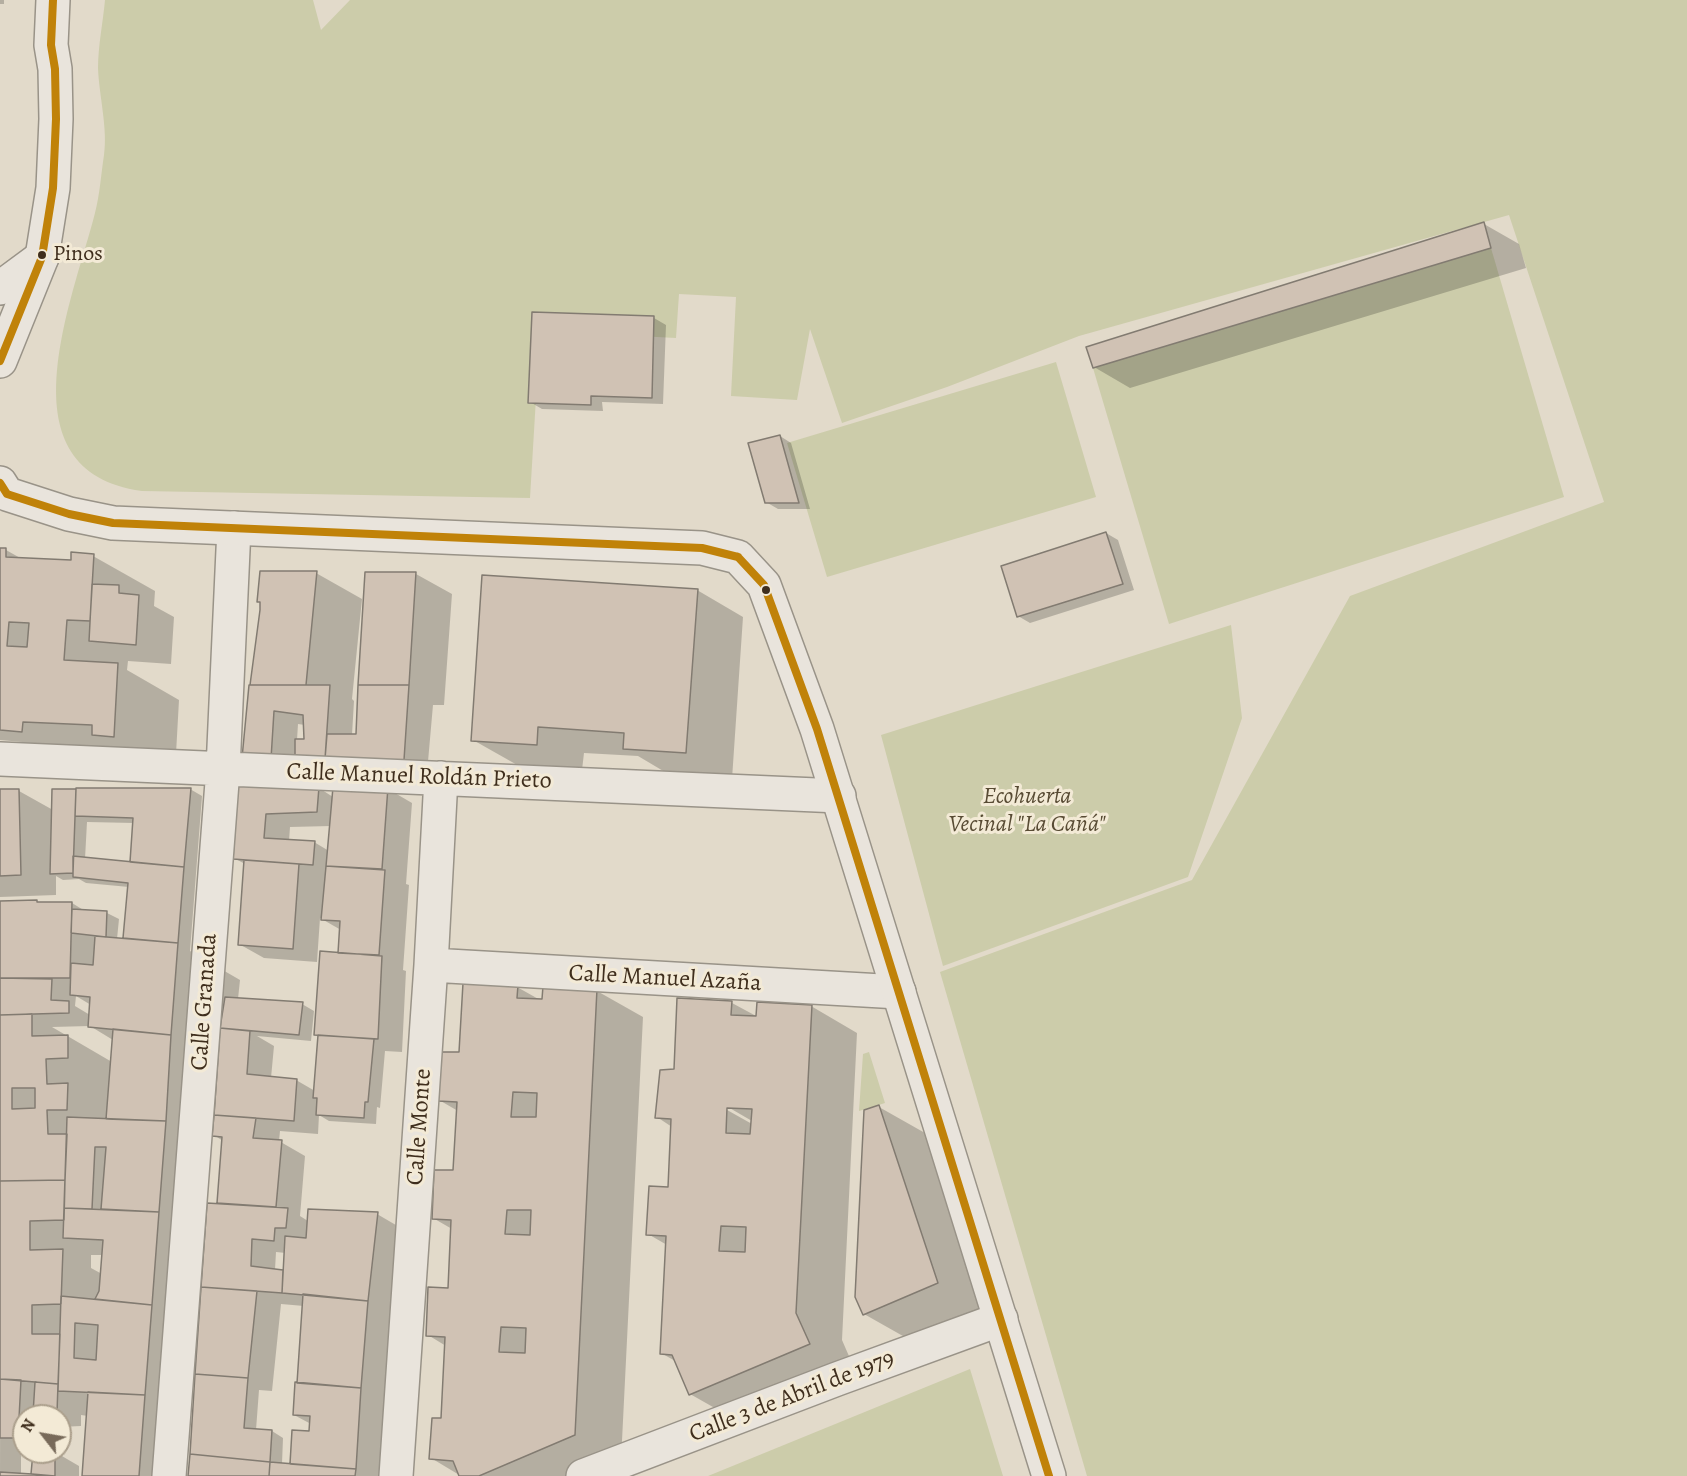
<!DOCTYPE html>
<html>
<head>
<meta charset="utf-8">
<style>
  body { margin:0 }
  #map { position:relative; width:1687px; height:1476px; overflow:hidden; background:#e2daca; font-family:Alegreya,serif }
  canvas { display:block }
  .north { position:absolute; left:12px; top:1404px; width:60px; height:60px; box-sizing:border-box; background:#f3ead6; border:2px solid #ab9f8c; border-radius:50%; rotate:301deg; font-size:16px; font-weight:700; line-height:24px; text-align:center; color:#3f2e1d }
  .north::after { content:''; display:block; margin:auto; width:21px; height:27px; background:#786a5a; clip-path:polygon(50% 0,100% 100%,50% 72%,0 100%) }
</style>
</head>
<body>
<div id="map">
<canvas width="1687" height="1476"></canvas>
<div class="north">N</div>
</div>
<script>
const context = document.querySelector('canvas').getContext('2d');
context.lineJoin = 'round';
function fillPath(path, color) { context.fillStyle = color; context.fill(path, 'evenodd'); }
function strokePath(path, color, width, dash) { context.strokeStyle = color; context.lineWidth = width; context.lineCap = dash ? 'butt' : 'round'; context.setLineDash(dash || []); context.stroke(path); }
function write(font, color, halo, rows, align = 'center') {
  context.font = font + ' Alegreya,serif'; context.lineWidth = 6; context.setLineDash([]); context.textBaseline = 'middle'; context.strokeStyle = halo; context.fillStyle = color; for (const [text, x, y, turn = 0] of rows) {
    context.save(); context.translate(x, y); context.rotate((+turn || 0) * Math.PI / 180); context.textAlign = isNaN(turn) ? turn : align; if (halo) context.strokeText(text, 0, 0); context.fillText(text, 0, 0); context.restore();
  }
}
const green = new Path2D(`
  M 105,0 L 313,0 L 321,30 L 350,0 L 1687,0 L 1687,1476 L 1087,1476 L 940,972 L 1192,880 L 1350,596 L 1604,502 L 1509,215 L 1079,336 L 947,387 L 842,423 L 810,329 L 797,400 L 731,396 L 736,297 L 679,294 L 676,338 L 540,331 L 530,498 L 142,491 C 0,471 72,303 95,213 C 100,194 101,174 104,155 C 108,129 99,95 98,68 C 98,46 103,22 105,0 Z
  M 1491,248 L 1564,497 L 1169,624 L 1093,368 Z
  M 1056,362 L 1096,497 L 827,577 L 787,443 Z
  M 1231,625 L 1242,718 L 1188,877 L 943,966 L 881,735 Z
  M 869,1052 L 885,1103 L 859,1111 L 863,1054 Z
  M 970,1369 L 1003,1476 L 708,1476 Z`);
const shadow = new Path2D(`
  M 0,0 L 4,0 L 4,4 L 0,4 Z
  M 1484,224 L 1519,244 L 1526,268 L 1130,388 L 1094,367 Z
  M 654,318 L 666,325 L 663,404 L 602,402 L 603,411 L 542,409 L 530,402 Z
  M 780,436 L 791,443 L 810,509 L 778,509 L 766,502 Z
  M 1106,533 L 1118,540 L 1134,590 L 1030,623 L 1018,616 Z
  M 0,549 L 6,550 L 22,559 L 73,562 L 93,556 L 155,591 L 154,606 L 174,617 L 171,664 L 128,661 L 127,670 L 179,700 L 175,772 L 62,765 L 22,742 L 0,740 Z
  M 316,573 L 362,599 L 352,699 L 354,701 L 352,735 L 357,735 L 367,574 L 416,574 L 452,594 L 444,705 L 433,705 L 427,773 L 244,758 ZM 298,724 L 305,725 L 306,740 L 297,740 Z
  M 697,590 L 743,617 L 732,779 L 670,775 L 638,756 L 584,753 L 582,770 L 519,766 L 473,740 Z
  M 240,787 L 319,788 L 333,797 L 388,789 L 412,803 L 406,884 L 409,885 L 403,970 L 406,971 L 402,1052 L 385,1051 L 380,1108 L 377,1107 L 376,1124 L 329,1121 L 319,1115 L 318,1134 L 280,1131 L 279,1141 L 305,1156 L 300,1216 L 308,1221 L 377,1214 L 401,1228 L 380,1476 L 190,1476 L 223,1141 L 214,1135 L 219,1068 L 194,1066 L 164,1476 L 83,1476 L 88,1416 L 81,1415 L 81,1426 L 60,1427 L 60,1416 L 24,1416 L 24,1451 L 21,1451 L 21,1475 L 33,1476 L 35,1452 L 55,1452 L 79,1466 L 79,1476 L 0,1476 L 1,902 L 72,903 L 85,911 L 107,913 L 119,919 L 117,939 L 129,940 L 125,937 L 129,887 L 86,883 L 79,879 L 63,880 L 56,876 L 56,895 L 0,897 L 0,791 L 19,791 L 53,810 L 190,789 L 202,796 L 190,951 L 240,980 L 238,999 L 302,1004 L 314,1011 L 311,1041 L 257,1036 L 274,1046 L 271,1078 L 296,1080 L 315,1091 L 320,1036 L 315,1034 L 339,954 L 341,930 L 320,918 L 317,962 L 264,958 L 239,944 L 245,864 L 234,858 ZM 87,822 L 134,823 L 131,863 L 85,859 ZM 331,826 L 329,851 L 314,842 L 289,841 L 290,827 ZM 76,996 L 91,1005 L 90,1015 L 75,1006 ZM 90,1026 L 113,1040 L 112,1062 L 52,1027 ZM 276,1252 L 286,1253 L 285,1271 L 275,1270 ZM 91,1255 L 103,1255 L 102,1274 L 91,1268 ZM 281,1304 L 304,1306 L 294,1415 L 311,1424 L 310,1433 L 291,1465 L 282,1464 L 283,1438 L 272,1431 L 256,1430 L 259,1390 L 272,1391 Z
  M 517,987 L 542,1001 L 597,991 L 643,1017 L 621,1461 L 586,1476 L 461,1476 L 431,1458 L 443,1419 L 446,1346 L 428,1335 L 449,1289 L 452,1229 L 433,1218 L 455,1172 L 458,1111 L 439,1100 L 460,1054 Z
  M 678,1000 L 732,1003 L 758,1017 L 811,1006 L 857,1033 L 842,1340 L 855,1370 L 736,1420 L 690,1394 L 677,1362 L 661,1353 L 667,1245 L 648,1234 L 670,1189 L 672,1127 L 657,1117 L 676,1071 ZM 721,1103 L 752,1121 L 752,1124 L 720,1106 Z
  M 879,1107 L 925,1133 L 983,1309 L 910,1340 L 864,1314 Z`);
const building = new Path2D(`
  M 1484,222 L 1491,248 L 1093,368 L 1086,347 Z
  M 532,312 L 654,316 L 652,398 L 591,396 L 591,405 L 528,403 Z
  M 780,435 L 799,503 L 765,503 L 748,443 Z
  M 1106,532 L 1123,584 L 1017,617 L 1001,566 Z
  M 0,548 L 6,548 L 6,557 L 71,560 L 71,552 L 94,554 L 90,621 L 67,620 L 64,660 L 118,663 L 114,737 L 92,735 L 92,725 L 23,722 L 22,732 L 0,730 ZM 9,622 L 29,623 L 27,647 L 7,646 Z
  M 260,571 L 317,571 L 306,685 L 250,685 L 260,610 L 260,602 L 257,602 Z
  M 365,572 L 416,572 L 409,685 L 358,685 Z
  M 482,575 L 698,589 L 686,753 L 623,749 L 624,733 L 538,727 L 537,745 L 471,741 Z
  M 92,584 L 119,585 L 119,593 L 139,595 L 136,645 L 89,641 Z
  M 249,685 L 330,685 L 325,759 L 295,759 L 295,739 L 304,739 L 303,715 L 274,711 L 271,759 L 242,758 Z
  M 358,685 L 409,685 L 404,760 L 325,759 L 327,734 L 356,734 Z
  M 238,785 L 319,787 L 317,812 L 266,814 L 264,838 L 315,841 L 313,865 L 233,859 Z
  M 333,787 L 388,787 L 382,869 L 326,866 Z
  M 191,788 L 184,867 L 130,862 L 133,818 L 75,816 L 76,788 Z
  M 0,789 L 19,789 L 21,875 L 0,876 Z
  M 52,789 L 76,789 L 73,873 L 50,874 Z
  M 73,856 L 184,867 L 178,943 L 123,938 L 128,883 L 73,877 Z
  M 244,860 L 299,864 L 293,949 L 238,945 Z
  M 326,866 L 385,870 L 379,955 L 338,953 L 340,921 L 321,920 Z
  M 37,900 L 37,902 L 72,902 L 70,978 L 0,978 L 0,901 Z
  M 72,909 L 107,911 L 106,937 L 71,933 Z
  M 95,936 L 178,943 L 171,1035 L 88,1027 L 90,997 L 70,995 L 71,963 L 93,965 Z
  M 320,951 L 382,956 L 378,1039 L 314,1035 Z
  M 0,978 L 52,979 L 51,1000 L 69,1001 L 69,1013 L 0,1015 Z
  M 463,983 L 518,985 L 517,998 L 542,999 L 543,986 L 597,989 L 575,1435 L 479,1476 L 459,1476 L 453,1461 L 429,1459 L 432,1418 L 441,1418 L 445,1337 L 426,1336 L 428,1287 L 448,1288 L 451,1220 L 432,1219 L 434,1170 L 453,1170 L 457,1102 L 438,1101 L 440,1052 L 459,1052 ZM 513,1092 L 537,1093 L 536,1117 L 511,1117 ZM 507,1210 L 531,1210 L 530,1235 L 505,1234 ZM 501,1327 L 526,1328 L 525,1353 L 499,1352 Z
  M 225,997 L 303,1002 L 299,1035 L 220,1028 Z
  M 677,998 L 732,1001 L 731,1015 L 756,1016 L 757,1002 L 812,1005 L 796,1313 L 810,1344 L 689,1395 L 672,1355 L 660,1354 L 666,1236 L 646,1235 L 649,1186 L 668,1187 L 671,1119 L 655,1118 L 660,1070 L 674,1069 ZM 727,1108 L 752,1109 L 750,1134 L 726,1133 ZM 721,1226 L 746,1227 L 745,1252 L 719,1251 Z
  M 32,1014 L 32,1036 L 68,1035 L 68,1058 L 46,1059 L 47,1084 L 68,1083 L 67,1110 L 47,1110 L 48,1134 L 67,1134 L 65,1180 L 0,1181 L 0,1015 ZM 12,1088 L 35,1088 L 35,1108 L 12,1109 Z
  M 220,1028 L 250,1031 L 247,1074 L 297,1079 L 294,1121 L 214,1115 Z
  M 113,1029 L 171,1035 L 166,1121 L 106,1119 Z
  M 318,1035 L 374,1039 L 368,1102 L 365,1102 L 364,1118 L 316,1115 L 317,1098 L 313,1098 Z
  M 879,1105 L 938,1283 L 863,1315 L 855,1297 L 864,1110 Z
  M 214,1115 L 256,1118 L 253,1138 L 282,1140 L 276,1207 L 217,1203 L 222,1137 L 212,1136 Z
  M 67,1117 L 166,1121 L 159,1212 L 101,1209 L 106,1147 L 95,1147 L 92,1209 L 64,1208 Z
  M 65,1180 L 64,1220 L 30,1221 L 30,1250 L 63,1249 L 61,1304 L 32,1305 L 32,1334 L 60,1334 L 58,1384 L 0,1379 L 0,1181 Z
  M 207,1203 L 288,1208 L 286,1228 L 275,1228 L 274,1241 L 252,1239 L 251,1266 L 283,1270 L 282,1293 L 201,1287 Z
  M 64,1208 L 159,1212 L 152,1305 L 95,1299 L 99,1291 L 103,1240 L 63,1238 Z
  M 308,1209 L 378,1212 L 368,1301 L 282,1293 L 285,1236 L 306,1238 Z
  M 201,1287 L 257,1291 L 248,1378 L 195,1374 Z
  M 303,1294 L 368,1301 L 361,1388 L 297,1383 Z
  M 61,1296 L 152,1305 L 145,1395 L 58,1391 ZM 75,1323 L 98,1325 L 96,1360 L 74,1358 Z
  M 195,1374 L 248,1378 L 244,1428 L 272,1430 L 270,1462 L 190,1454 Z
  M 0,1379 L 21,1380 L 18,1438 L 0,1438 Z
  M 35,1382 L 58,1384 L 57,1413 L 33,1414 Z
  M 295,1382 L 361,1388 L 356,1469 L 290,1464 L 292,1430 L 309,1431 L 310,1416 L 293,1415 Z
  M 88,1392 L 145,1395 L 139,1476 L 82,1476 Z
  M 33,1452 L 55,1452 L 55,1476 L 31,1474 Z
  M 190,1454 L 270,1462 L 269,1476 L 188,1476 Z
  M 270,1462 L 356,1469 L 355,1476 L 269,1476 Z
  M 0,1472 L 32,1474 L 55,1476 L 0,1476 Z`);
const minor = new Path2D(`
  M 0,288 L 42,257
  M 0,759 L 839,796
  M 431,965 L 899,992
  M 169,1476 L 223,769 L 234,528
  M 396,1476 L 431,965 L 441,778
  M 583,1476 L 837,1379 L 1001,1319`);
const tertiary = new Path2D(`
  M 0,361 L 42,257 L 53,188 L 56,119 L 55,69 L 51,45 L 53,0
  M 0,483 L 7,494 L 69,514 L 113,523 L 702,548 L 738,557 L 764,585 L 817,729 L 1049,1476`);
const bus1 = new Path2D(`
  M 0,361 L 42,257 L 53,188 L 56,119 L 55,69 L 51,45 L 53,0
  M 0,483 L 7,494 L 69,514 L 113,523 L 702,548 L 738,557
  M 738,557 L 764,585 L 817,729 L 1049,1476`);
const markers = [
  [42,255,5,"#3f2e1d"],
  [766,590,5,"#3f2e1d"]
];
const busNames = [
  ["Pinos",53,255]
];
const streetNames = [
  ["Calle Manuel Roldán Prieto",419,777,2],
  ["Calle Manuel Azaña",665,979,3],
  ["Calle Granada",205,1002,-86],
  ["Calle Monte",420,1127,-86],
  ["Calle 3 de Abril de 1979",792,1397,-21]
];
const parkNames = [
  ["Ecohuerta",1027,797],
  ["Vecinal \"La Cañá\"",1027,825]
];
fillPath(green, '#cca');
fillPath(shadow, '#0003');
fillPath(building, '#d0c2b4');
strokePath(building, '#827b71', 1.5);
strokePath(minor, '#999388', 36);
strokePath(tertiary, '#999388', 36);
strokePath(minor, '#e9e4dc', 33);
strokePath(tertiary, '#e9e4dc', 33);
strokePath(bus1, '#c08209', 8);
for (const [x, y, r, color] of markers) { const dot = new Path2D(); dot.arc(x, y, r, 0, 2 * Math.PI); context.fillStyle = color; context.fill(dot); strokePath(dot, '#f3ead6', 2); }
write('22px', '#3f2e1d', '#f3ead6', busNames, 'left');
write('24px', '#3f2e1d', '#f3ead6', streetNames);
write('italic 24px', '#584b34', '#f3ead6', parkNames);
</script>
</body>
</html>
